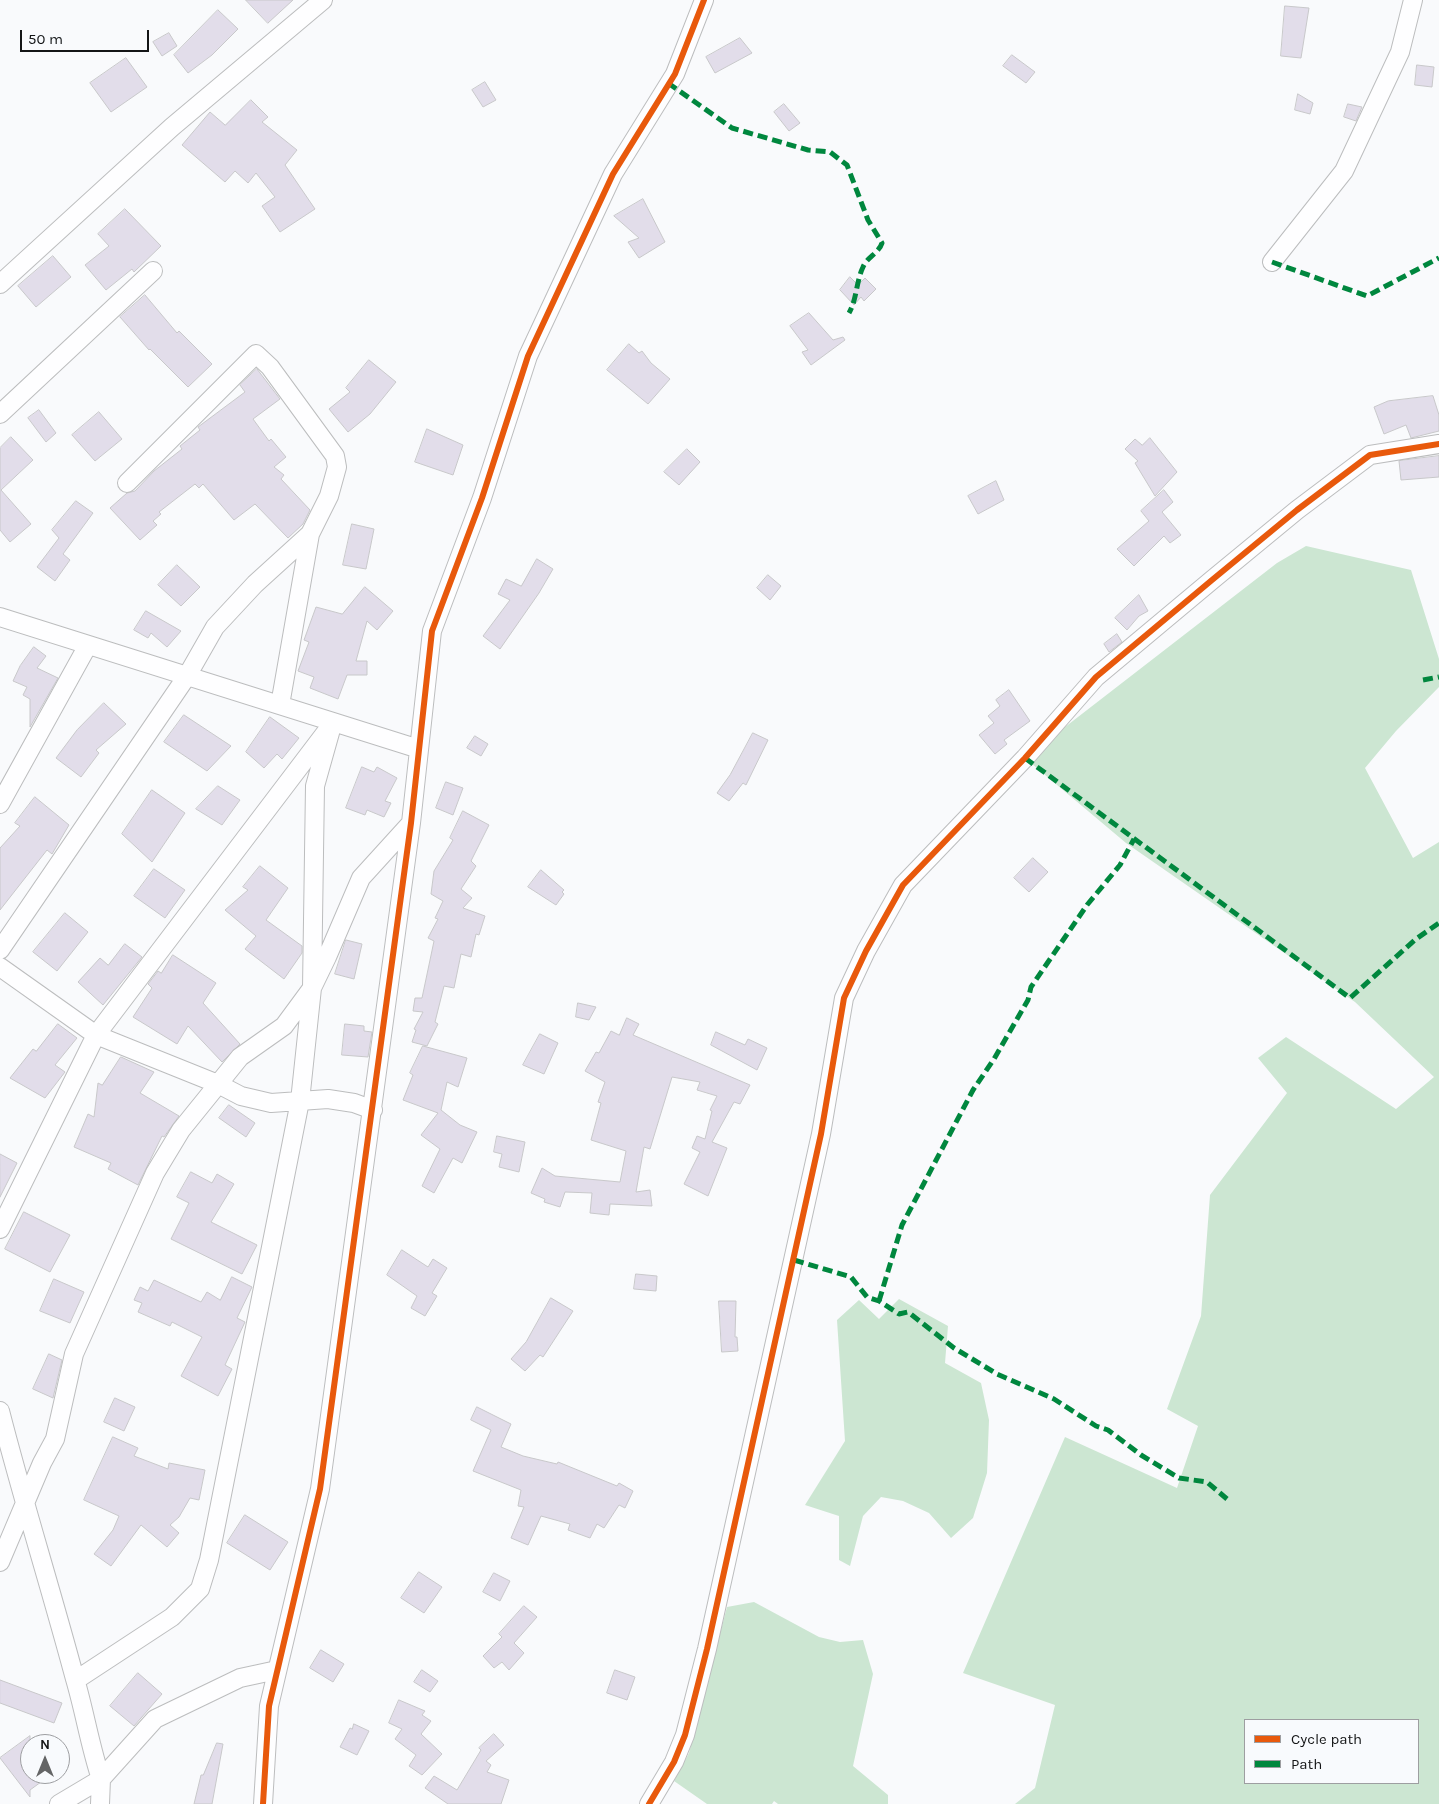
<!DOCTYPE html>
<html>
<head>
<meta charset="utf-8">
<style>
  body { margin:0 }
  #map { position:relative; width:1439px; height:1804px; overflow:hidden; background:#f9fafc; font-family:Karla,sans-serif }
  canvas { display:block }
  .legend { position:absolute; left:1244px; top:1719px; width:175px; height:65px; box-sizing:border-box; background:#f8fafd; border:1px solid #9d9ea1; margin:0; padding:6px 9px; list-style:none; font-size:15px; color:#141516 }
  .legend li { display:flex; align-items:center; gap:10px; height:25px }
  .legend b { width:25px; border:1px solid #9d9ea1 }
  .north { position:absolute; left:20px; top:1734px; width:50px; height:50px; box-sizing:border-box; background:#f8fafd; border:1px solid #9d9ea1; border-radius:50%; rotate:0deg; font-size:14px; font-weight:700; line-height:20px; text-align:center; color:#141516 }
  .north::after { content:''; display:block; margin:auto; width:18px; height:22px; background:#646566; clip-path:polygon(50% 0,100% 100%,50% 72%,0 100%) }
  .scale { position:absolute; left:20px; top:30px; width:129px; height:22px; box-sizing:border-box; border:2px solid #141516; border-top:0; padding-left:6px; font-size:15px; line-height:18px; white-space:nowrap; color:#141516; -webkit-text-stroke:4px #f8fafd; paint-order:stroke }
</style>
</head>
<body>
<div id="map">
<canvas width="1439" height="1804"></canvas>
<ul class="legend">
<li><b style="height:6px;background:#e8590c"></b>Cycle path</li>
<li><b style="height:6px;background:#00873e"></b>Path</li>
</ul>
<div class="north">N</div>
<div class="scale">50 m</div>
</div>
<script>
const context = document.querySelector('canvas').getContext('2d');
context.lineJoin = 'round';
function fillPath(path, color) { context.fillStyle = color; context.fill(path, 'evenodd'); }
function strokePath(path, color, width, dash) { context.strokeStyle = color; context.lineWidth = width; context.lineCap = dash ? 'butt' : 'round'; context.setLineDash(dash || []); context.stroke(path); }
const green = new Path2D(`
  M 1306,546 L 1411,570 L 1439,659 L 1439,687 L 1396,731 L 1365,768 L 1413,858 L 1439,842 L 1439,1804 L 1015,1804 L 1035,1788 L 1055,1705 L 963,1673 L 1065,1437 L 1177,1488 L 1198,1426 L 1167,1409 L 1201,1316 L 1210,1195 L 1287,1093 L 1258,1058 L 1286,1037 L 1396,1109 L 1434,1077 L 1355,1002 L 1126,843 L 1025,758 L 1277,563 ZM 1245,1720 L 1418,1720 L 1418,1783 L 1245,1783 Z
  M 899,1299 L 948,1326 L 945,1363 L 981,1383 L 989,1420 L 987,1473 L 973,1518 L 951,1538 L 929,1513 L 903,1501 L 881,1497 L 863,1516 L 850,1566 L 839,1560 L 839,1516 L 805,1505 L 845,1441 L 837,1320 L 859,1300 L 879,1319 Z
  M 754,1602 L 819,1637 L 840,1642 L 863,1640 L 873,1674 L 853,1766 L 888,1795 L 888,1804 L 778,1804 L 774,1801 L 772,1804 L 707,1804 L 674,1781 L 689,1753 L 727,1607 Z`);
const building = new Path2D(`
  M 246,0 L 293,0 L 268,23 Z
  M 1285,6 L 1309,8 L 1301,58 L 1281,56 Z
  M 218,10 L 238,29 L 212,55 L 188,73 L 174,55 Z
  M 169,33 L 177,46 L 162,56 L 153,42 Z
  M 740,38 L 752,53 L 715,73 L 706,57 Z
  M 1012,55 L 1035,72 L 1026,83 L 1003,66 Z
  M 126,58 L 147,87 L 111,112 L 90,83 Z
  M 1417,65 L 1434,67 L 1432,87 L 1415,85 Z
  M 485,82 L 496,100 L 483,107 L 472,90 Z
  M 1298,94 L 1313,103 L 1310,114 L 1295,110 Z
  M 251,100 L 268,117 L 262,122 L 297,150 L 285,165 L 315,209 L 280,232 L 262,206 L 275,197 L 256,173 L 248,183 L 235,171 L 225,182 L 182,145 L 210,112 L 225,125 Z
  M 784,104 L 800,123 L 789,131 L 774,112 Z
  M 1348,104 L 1362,107 L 1356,121 L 1344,117 Z
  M 643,199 L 665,242 L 639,258 L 628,242 L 639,238 L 614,216 Z
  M 125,209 L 161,246 L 134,272 L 132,269 L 106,290 L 85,265 L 109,246 L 98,234 Z
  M 53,256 L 71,277 L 36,307 L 18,286 Z
  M 850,277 L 858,285 L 865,278 L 876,289 L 864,301 L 861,297 L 854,305 L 840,290 Z
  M 145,295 L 177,333 L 179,331 L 212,364 L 188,387 L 150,349 L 149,350 L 120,317 Z
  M 809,313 L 833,340 L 843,337 L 845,340 L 811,365 L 802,352 L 808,350 L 790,326 Z
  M 629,344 L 639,353 L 642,351 L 651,363 L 670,379 L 648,404 L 607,370 Z
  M 369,360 L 396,382 L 370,414 L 348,432 L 329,409 L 350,392 L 346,388 Z
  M 257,369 L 280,399 L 253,419 L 269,441 L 271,439 L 286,457 L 274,467 L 284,475 L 281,479 L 310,510 L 303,524 L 288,538 L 255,504 L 234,520 L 203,484 L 199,488 L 195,484 L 159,512 L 161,514 L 153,521 L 157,525 L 140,540 L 110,508 L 127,493 L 135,491 L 154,471 L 182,449 L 180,446 L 200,430 L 198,427 L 245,392 L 240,385 Z
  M 1433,396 L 1439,415 L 1439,431 L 1411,438 L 1406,425 L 1384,434 L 1374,407 L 1388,401 Z
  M 39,410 L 56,433 L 46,442 L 28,418 Z
  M 99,412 L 122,439 L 95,461 L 72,435 Z
  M 427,429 L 463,445 L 453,475 L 415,462 Z
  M 11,437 L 33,460 L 1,490 L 31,524 L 10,542 L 0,530 L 0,448 Z
  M 1150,438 L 1177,472 L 1155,496 L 1135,463 L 1138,461 L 1125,449 L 1135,439 L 1142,445 Z
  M 687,449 L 700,462 L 679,485 L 664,472 Z
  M 1439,456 L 1439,477 L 1401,480 L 1399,461 Z
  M 996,481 L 1004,500 L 978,514 L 968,496 Z
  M 1164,490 L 1173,502 L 1162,512 L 1181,535 L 1170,543 L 1164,536 L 1134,566 L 1117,549 L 1149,521 L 1141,511 Z
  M 76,501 L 93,513 L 63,554 L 70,560 L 55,581 L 37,567 L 59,538 L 52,530 Z
  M 352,524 L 374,529 L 366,569 L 343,565 Z
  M 537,559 L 553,569 L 539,593 L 500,649 L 483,636 L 510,600 L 498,594 L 506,579 L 521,586 Z
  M 177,565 L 200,587 L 181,606 L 158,585 Z
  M 768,575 L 781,586 L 770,600 L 757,588 Z
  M 365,587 L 393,611 L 377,630 L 367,621 L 356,661 L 367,661 L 367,675 L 347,675 L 338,699 L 310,688 L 314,677 L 298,671 L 309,642 L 304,640 L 316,607 L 342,614 Z
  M 1139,595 L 1148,611 L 1139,616 L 1127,630 L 1115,618 Z
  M 146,611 L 181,631 L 167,647 L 151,633 L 148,638 L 134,630 Z
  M 1117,634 L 1122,642 L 1109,652 L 1104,644 Z
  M 34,647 L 46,656 L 37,668 L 58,678 L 30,727 L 30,699 L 23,695 L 27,687 L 13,681 L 20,666 Z
  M 1009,690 L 1030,721 L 1004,740 L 1007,744 L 995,754 L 979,735 L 994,723 L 988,716 L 1000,706 L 996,700 Z
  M 104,703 L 126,724 L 96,750 L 99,753 L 81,777 L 56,758 L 77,730 Z
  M 184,715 L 231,746 L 207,771 L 164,742 Z
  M 270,717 L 299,738 L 282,759 L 277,754 L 264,768 L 246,752 Z
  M 753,733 L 768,740 L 746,785 L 743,783 L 729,801 L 717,793 L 730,775 Z
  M 475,736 L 488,744 L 481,756 L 467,748 Z
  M 362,767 L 374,772 L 377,767 L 397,778 L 385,801 L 391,803 L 384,817 L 367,810 L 365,815 L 346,808 Z
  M 446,782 L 463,788 L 453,815 L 436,808 Z
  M 218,786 L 240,800 L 222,825 L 196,809 Z
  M 152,790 L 185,813 L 152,862 L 122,834 Z
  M 35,797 L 69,825 L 52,854 L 47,850 L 0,910 L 0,848 L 20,826 L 15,823 Z
  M 463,811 L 489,825 L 471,861 L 476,866 L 461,889 L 472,898 L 463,908 L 485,916 L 479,935 L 476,934 L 471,957 L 461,954 L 454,988 L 444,986 L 435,1022 L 438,1024 L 427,1046 L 412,1042 L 416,1030 L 414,1029 L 423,1012 L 413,1011 L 415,998 L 422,998 L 434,941 L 428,938 L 438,919 L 435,918 L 443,901 L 431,894 L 434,871 L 453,840 L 450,838 Z
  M 1033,858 L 1048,872 L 1029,892 L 1014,878 Z
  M 260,866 L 288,888 L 266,920 L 302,946 L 302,953 L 284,979 L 245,949 L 256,936 L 225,910 L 248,890 L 243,887 Z
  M 154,869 L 185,890 L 165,918 L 134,896 Z
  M 541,870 L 564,890 L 562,892 L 564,894 L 556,905 L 528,887 Z
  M 65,913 L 88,932 L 57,971 L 33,952 Z
  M 346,940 L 362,944 L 354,979 L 335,974 Z
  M 125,944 L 142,957 L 103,1005 L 78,982 L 100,958 L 108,965 Z
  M 173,955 L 216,983 L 203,1003 L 240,1044 L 222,1062 L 188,1026 L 177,1044 L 133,1017 L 152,988 L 148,984 L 158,971 L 161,973 Z
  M 578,1003 L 596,1007 L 589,1020 L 576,1017 Z
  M 627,1018 L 639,1024 L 633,1035 L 750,1085 L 740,1104 L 734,1102 L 712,1142 L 727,1148 L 708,1196 L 684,1184 L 700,1152 L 692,1148 L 697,1136 L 705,1139 L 712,1111 L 710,1110 L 717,1096 L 697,1090 L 700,1082 L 672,1077 L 650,1149 L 644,1147 L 636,1192 L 650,1190 L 652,1206 L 610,1204 L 609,1215 L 590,1213 L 592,1193 L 565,1192 L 560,1207 L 544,1202 L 545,1199 L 531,1193 L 542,1168 L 555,1176 L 620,1182 L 626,1151 L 591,1140 L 601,1103 L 598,1102 L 605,1082 L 585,1071 L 596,1052 L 599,1053 L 611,1031 L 619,1035 Z
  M 58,1024 L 77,1038 L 55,1065 L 65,1072 L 45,1098 L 10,1078 L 33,1049 L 36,1051 Z
  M 345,1024 L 364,1026 L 364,1031 L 372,1032 L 368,1057 L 342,1055 Z
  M 716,1032 L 745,1045 L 748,1039 L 767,1048 L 757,1070 L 711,1045 Z
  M 540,1034 L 558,1043 L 544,1074 L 523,1065 Z
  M 423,1046 L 467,1058 L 458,1087 L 447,1082 L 441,1110 L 460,1125 L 477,1132 L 462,1163 L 453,1158 L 434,1193 L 422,1186 L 440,1149 L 421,1135 L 438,1113 L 403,1100 L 413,1075 L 410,1073 Z
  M 121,1057 L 154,1072 L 140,1093 L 179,1116 L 164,1137 L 162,1136 L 138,1185 L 108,1169 L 111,1163 L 74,1147 L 88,1114 L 94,1117 L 98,1083 L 102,1085 Z
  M 229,1105 L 255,1123 L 246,1137 L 219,1118 Z
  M 497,1136 L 525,1142 L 519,1172 L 499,1167 L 502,1154 L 494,1152 Z
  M 0,1154 L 17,1163 L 0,1197 Z
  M 191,1172 L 212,1183 L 217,1174 L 234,1184 L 211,1222 L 257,1245 L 242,1274 L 171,1239 L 189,1203 L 177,1197 Z
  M 24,1212 L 70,1235 L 50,1272 L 5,1249 Z
  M 402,1250 L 428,1267 L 433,1259 L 447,1268 L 432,1293 L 437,1296 L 425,1316 L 411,1308 L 417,1296 L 387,1275 Z
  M 636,1274 L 657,1276 L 656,1291 L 634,1289 Z
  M 232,1277 L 252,1287 L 237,1318 L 245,1322 L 225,1365 L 232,1369 L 218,1396 L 181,1376 L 202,1337 L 172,1322 L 170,1326 L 138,1312 L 142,1303 L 134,1300 L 140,1287 L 148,1291 L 154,1280 L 201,1302 L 207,1292 L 220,1300 Z
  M 54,1279 L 84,1292 L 70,1323 L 40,1311 Z
  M 551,1298 L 573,1311 L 543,1357 L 540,1355 L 525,1371 L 511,1359 L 526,1342 Z
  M 719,1301 L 736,1301 L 735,1337 L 737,1337 L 738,1351 L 722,1352 Z
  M 49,1354 L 62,1360 L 53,1398 L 33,1389 Z
  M 115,1398 L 135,1407 L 124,1431 L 104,1422 Z
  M 477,1407 L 511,1424 L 501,1447 L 523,1456 L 557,1464 L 558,1462 L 617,1486 L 619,1483 L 633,1491 L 625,1508 L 619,1505 L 604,1528 L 597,1524 L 590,1538 L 568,1530 L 570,1524 L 541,1516 L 528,1545 L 511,1538 L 524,1507 L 518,1506 L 521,1490 L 473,1471 L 491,1430 L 471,1420 Z
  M 113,1437 L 138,1448 L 134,1456 L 168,1469 L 169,1463 L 205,1470 L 199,1500 L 190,1498 L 179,1517 L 170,1525 L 179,1533 L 167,1547 L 141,1525 L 111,1566 L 94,1554 L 113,1530 L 119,1516 L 84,1500 Z
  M 245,1515 L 288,1542 L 270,1570 L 227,1543 Z
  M 419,1572 L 442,1587 L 424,1613 L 401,1598 Z
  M 494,1573 L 510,1581 L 500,1601 L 483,1592 Z
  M 524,1606 L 537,1617 L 514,1643 L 524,1653 L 509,1670 L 502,1662 L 494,1668 L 483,1656 L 502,1637 L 499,1634 Z
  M 321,1650 L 344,1664 L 333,1682 L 310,1668 Z
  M 422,1670 L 438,1681 L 430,1692 L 414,1682 Z
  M 615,1670 L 635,1677 L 627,1700 L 607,1693 Z
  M 138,1673 L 162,1694 L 134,1726 L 110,1706 Z
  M 0,1680 L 62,1703 L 54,1723 L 0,1703 Z
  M 399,1700 L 425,1711 L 422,1715 L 431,1721 L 421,1734 L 442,1754 L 422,1775 L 409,1766 L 416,1755 L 395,1739 L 402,1729 L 389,1723 Z
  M 354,1724 L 369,1731 L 357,1755 L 340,1747 L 350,1728 L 352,1729 Z
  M 494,1734 L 504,1745 L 486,1761 L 491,1765 L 487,1772 L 509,1780 L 501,1804 L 448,1804 L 425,1788 L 434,1776 L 457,1790 L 481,1750 L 479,1748 Z
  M 30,1736 L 30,1774 L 52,1774 L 30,1790 L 30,1797 L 0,1758 Z
  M 217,1743 L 223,1744 L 212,1804 L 194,1804 L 201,1775 L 203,1775 Z`);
const minor = new Path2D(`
  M 1272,262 L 1344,171 L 1400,52 L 1413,0
  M 0,284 L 172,127 L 323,0
  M 0,414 L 153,271
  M 127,483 L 256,354 L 270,367 L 335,456 L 337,467 L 329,496 L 310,534 L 280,705
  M 0,617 L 419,749
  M 0,804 L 88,645
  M 0,950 L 187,676 L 215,627 L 255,584 L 310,534
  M 0,967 L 96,1035 L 218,1084 L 241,1096 L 271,1103 L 328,1099 L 354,1103 L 373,1110
  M 0,1229 L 96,1035 L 326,732
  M 0,1411 C 23,1501 51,1589 75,1679 C 85,1713 90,1746 101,1779 L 59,1804
  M 0,1562 L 42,1463 L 55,1439 L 74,1354 L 155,1173 L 181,1130 L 240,1057 L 284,1026 L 312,988 L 327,957 L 361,878 L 411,823
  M 76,1680 L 172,1617 L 200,1589 L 209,1560 L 300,1101 L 312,988 L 315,786 L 333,722
  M 100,1804 L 101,1779 L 155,1719 L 240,1678 L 277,1670
  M 263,1804 L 269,1706 L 320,1489 L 411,823 L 432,631 L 482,498 L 528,356 L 613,174 L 675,74 L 704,0
  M 649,1804 L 674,1762 L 685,1735 L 707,1649 L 821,1134 L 844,998 L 866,951 L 903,885 L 1025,758 L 1096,677 L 1212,580 L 1297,510 L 1370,455 L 1439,444`);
const quiet = new Path2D(`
  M 668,83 L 732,128 L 808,150 L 830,152 L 847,165 L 868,220 L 882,243 C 879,253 867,257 863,267 C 856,282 857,299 849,313
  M 1272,262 L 1367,296 L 1439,258
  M 1423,680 L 1439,677
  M 1025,758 L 1350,998 L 1416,939 L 1439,923
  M 794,1260 L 851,1277 L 867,1297 L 879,1301 L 899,1314 L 908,1312 L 954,1348 L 997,1374 L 1054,1399 L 1096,1426 L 1108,1430 L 1141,1455 L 1179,1478 L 1207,1482 L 1227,1499
  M 879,1301 L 902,1225 L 973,1090 L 994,1059 L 1028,1000 L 1031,987 L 1087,905 L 1120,865 L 1134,839`);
const cycleway = new Path2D(`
  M 263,1804 L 269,1706 L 320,1489 L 411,823 L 432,631 L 482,498 L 528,356 L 613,174 L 675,74 L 704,0
  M 649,1804 L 674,1762 L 685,1735 L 707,1649 L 821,1134 L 844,998 L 866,951 L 903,885 L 1025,758 L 1096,677 L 1212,580 L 1297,510 L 1370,455 L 1439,444`);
fillPath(green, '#cce6d2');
fillPath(building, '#e2ddea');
strokePath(building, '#c8c8ca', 1);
strokePath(minor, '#bcbdbe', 20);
strokePath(minor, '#fefeff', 18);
strokePath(quiet, '#00873e', 5, [10, 5]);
strokePath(cycleway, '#e8590c', 6);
</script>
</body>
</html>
